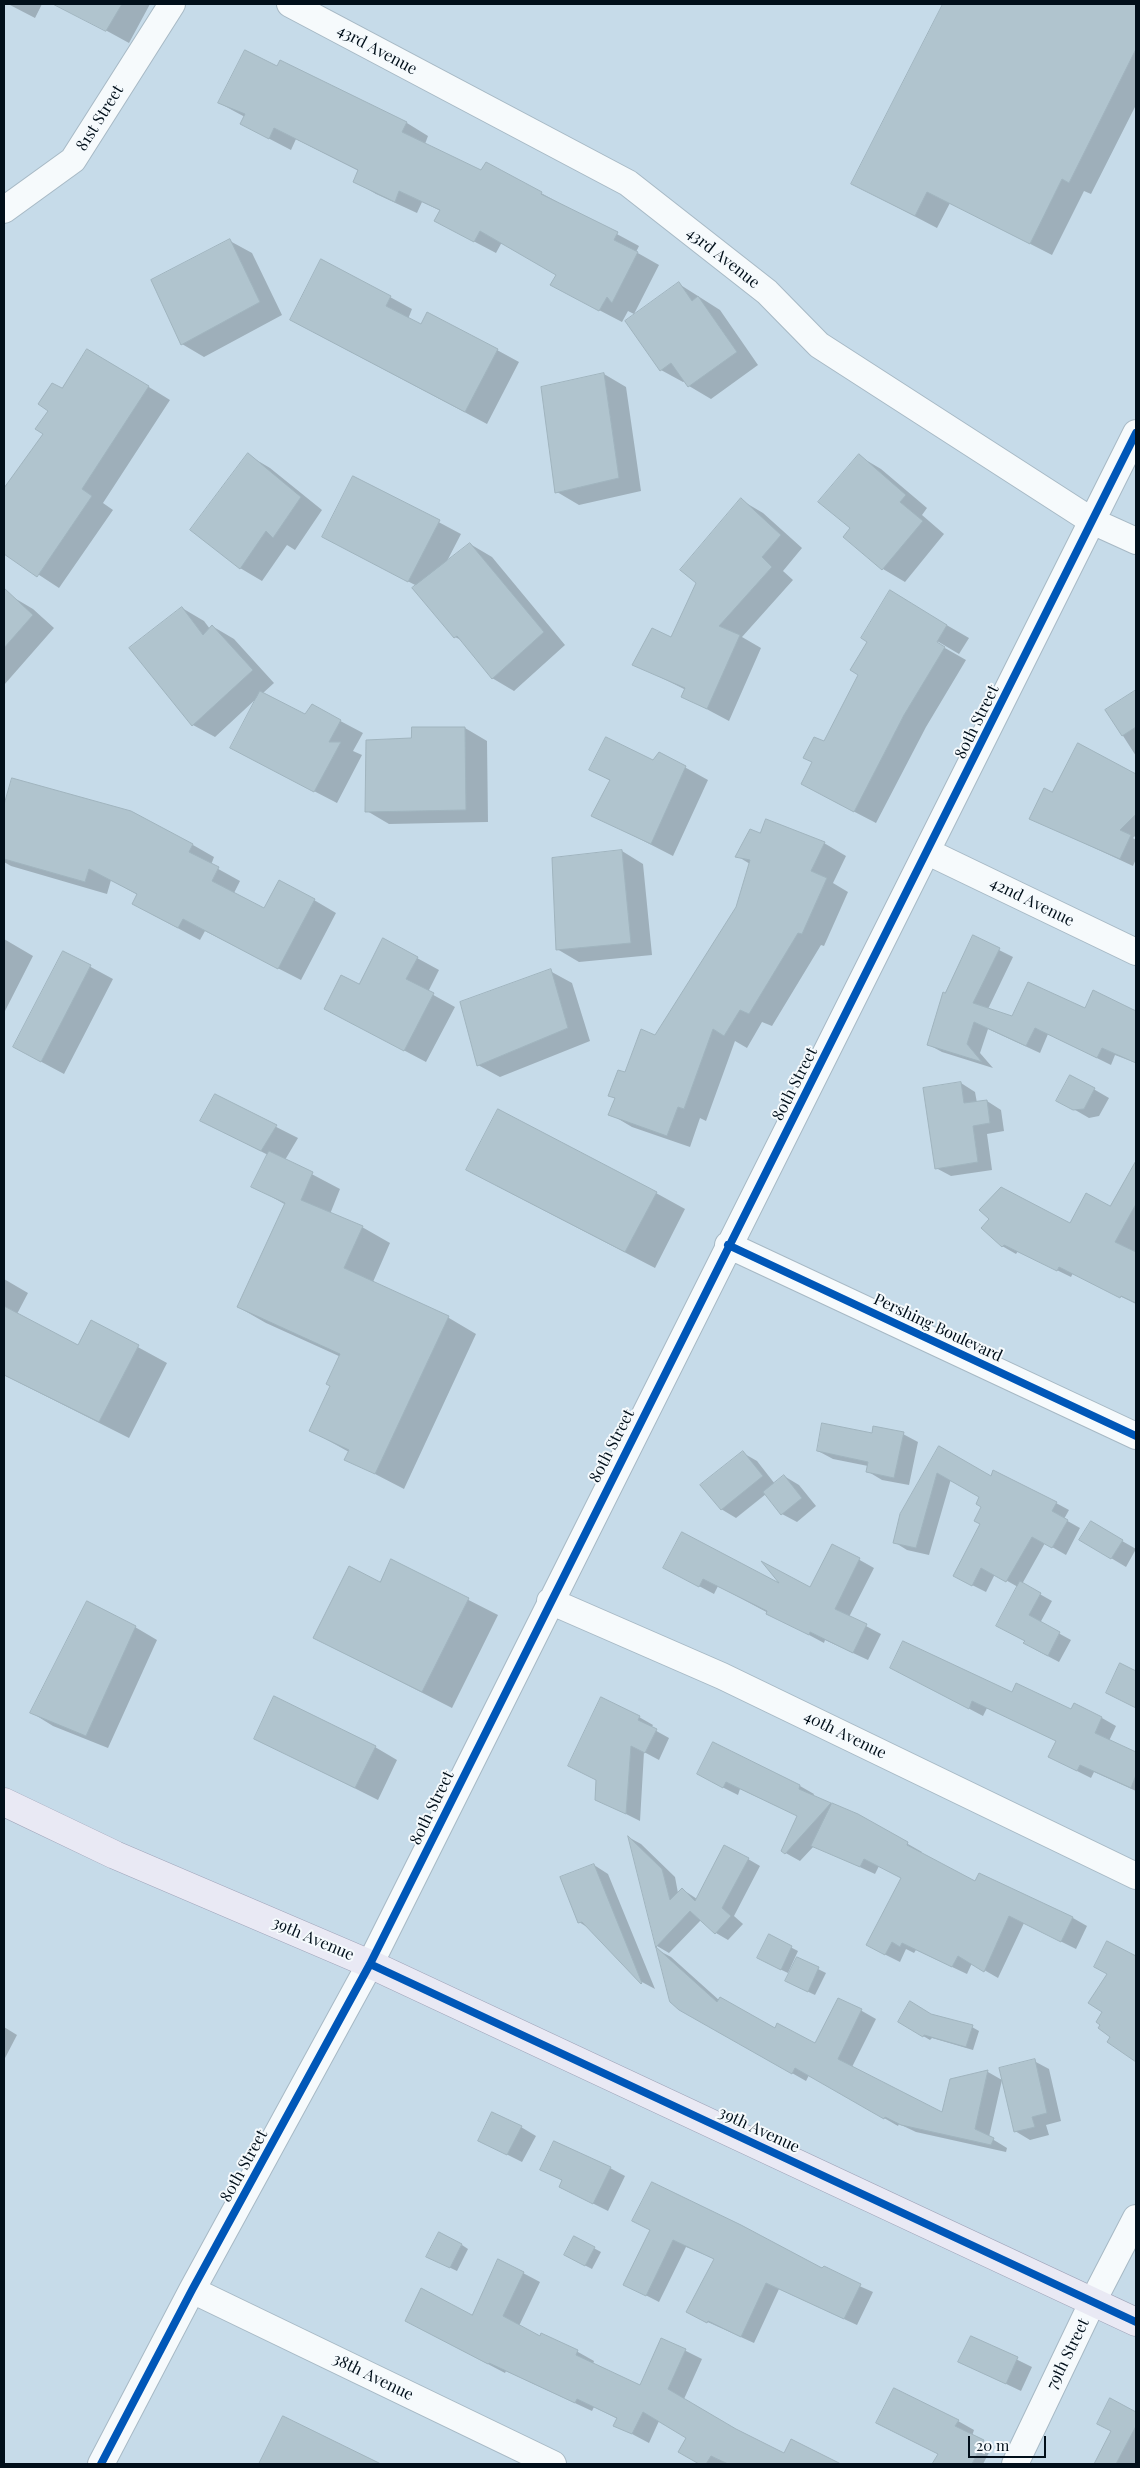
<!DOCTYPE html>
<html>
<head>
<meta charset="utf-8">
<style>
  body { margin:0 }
  #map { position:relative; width:1140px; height:2468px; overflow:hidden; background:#c6dbe9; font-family:"Playfair Display",serif }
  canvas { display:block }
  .frame { position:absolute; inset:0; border:5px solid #010f1a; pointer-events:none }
  .scale { position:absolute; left:968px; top:2436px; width:78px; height:22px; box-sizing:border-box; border:2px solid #010f1a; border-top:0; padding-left:6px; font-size:15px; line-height:18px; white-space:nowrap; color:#010f1a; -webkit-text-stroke:4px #f5fafd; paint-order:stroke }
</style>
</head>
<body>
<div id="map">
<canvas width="1140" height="2468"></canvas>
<div class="frame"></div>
<div class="scale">20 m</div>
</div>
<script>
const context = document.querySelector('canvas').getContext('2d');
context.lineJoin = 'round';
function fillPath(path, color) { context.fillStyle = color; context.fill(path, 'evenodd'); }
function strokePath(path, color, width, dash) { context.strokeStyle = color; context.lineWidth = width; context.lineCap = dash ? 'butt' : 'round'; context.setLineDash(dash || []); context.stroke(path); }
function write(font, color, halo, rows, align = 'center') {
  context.font = font + ' "Playfair Display",serif'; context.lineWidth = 4; context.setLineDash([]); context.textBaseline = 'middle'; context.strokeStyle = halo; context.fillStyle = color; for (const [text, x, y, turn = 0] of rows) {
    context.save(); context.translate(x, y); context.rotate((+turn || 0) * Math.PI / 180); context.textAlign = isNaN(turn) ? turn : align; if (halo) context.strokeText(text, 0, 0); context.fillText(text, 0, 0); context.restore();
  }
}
const shadow = new Path2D(`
  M 8,4 L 42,4 L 35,18 Z
  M 69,4 L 150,4 L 129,43 L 67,9 Z
  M 944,4 L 1136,4 L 1136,105 L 1091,194 L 1084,191 L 1052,255 L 950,203 L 937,228 L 853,184 Z
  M 280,62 L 407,123 L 428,136 L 425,144 L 482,171 L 541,193 L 639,246 L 636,252 L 659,265 L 634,314 L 628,311 L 622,322 L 574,297 L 558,274 L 502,242 L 496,253 L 458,233 L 441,211 L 422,202 L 417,213 L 376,194 L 354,181 L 359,171 L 296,139 L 291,150 L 264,136 L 245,117 L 219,103 L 277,68 Z
  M 230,241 L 252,253 L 282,315 L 204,357 L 182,344 Z
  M 679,284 L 720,310 L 758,365 L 711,399 L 689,386 L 685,381 L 683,382 L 661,370 Z
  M 390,297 L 412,309 L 408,319 L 421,326 L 497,350 L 519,362 L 487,424 L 313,332 Z
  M 110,363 L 170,400 L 103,503 L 113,510 L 59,588 L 4,552 L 4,490 L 44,433 L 49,410 L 62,390 Z
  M 604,374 L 626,387 L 641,491 L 579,505 L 557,492 Z
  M 248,455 L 270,468 L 322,510 L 295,550 L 287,545 L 262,581 L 240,568 Z
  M 859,456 L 881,469 L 927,508 L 922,515 L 944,534 L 905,582 L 883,569 L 844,537 L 852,528 Z
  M 354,477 L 461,534 L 446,563 L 470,544 L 492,557 L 565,645 L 514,691 L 492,678 L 463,641 L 455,637 L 417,586 L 323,537 Z
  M 741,500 L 763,513 L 802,548 L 783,571 L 793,580 L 742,637 L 761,648 L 729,721 L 682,696 L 686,690 L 634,664 L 672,638 Z
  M 11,596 L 33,609 L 54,628 L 4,685 L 4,605 Z
  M 912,605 L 969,638 L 959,654 L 932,638 L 931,640 L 966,660 L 926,727 L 876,823 L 824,796 L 824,743 L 860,675 L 869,642 Z
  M 182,608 L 204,621 L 210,629 L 212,626 L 234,639 L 274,683 L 263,693 L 306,716 L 312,706 L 363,733 L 353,751 L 362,755 L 337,803 L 254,760 L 257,698 L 215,737 L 193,725 Z
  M 1136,691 L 1136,756 L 1107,711 Z
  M 413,728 L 465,728 L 487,741 L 488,822 L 389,824 L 367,811 L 413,739 Z
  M 1079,745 L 1136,776 L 1136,835 L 1133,838 L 1136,840 L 1136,859 L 1133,866 L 1030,818 L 1052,794 Z
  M 659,753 L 708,780 L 673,856 L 593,815 L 611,781 L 591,770 L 653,762 Z
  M 4,801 L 5,804 L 193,845 L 214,857 L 211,865 L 240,881 L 234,893 L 265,910 L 314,900 L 336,913 L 301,980 L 205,931 L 200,940 L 155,916 L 134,904 L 138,895 L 111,880 L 107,894 L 11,866 L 4,862 Z
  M 824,843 L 846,856 L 833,883 L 848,892 L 824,946 L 821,945 L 772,1026 L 762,1022 L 747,1048 L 735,1041 L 706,1121 L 700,1118 L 690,1147 L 632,1127 L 610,1114 L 616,1099 L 609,1095 L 656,1036 L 738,908 L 750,864 L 737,856 Z
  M 622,851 L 643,864 L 652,955 L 579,962 L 557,949 Z
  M 973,937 L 1013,957 L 988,1009 L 1013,1017 L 1085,1009 L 1131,1010 L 1136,1013 L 1136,1063 L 1115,1055 L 1111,1065 L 1048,1034 L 1040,1053 L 988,1029 L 980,1053 L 993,1068 L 942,1052 L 929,1045 L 946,995 Z
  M 4,939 L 33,956 L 4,1013 Z
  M 63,952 L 113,979 L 64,1074 L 36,1059 Z
  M 417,958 L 439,970 L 428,992 L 455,1007 L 426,1062 L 326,1009 L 360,986 Z
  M 550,971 L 572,983 L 590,1041 L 500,1077 L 478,1065 Z
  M 1071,1076 L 1109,1098 L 1099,1116 L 1089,1118 L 1058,1100 Z
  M 961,1083 L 975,1092 L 977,1103 L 987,1101 L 1001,1110 L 1004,1131 L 987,1134 L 992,1170 L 951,1176 L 936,1168 Z
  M 215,1096 L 298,1138 L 285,1160 L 340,1189 L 330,1214 L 362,1227 L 390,1243 L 373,1282 L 449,1318 L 476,1334 L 404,1489 L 346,1459 L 349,1452 L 311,1431 L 332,1386 L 341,1357 L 266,1323 L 238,1307 L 286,1205 L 253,1186 L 268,1155 L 202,1121 Z
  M 1128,1178 L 1136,1182 L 1136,1304 L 1073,1273 L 1071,1277 L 1018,1251 L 1016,1254 L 1002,1246 L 983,1228 L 1071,1224 L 1111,1207 Z
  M 497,1186 L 656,1193 L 685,1209 L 655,1268 Z
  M 4,1279 L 28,1293 L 17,1314 L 79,1346 L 92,1322 L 167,1363 L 129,1438 L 4,1375 Z
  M 903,1434 L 918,1442 L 909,1485 L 882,1480 L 867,1471 L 868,1466 L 833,1459 L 818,1451 Z
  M 939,1448 L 991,1477 L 1056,1503 L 1069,1510 L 1064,1519 L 1080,1528 L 1066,1555 L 1045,1543 L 1022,1584 L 1052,1601 L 1040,1623 L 1071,1640 L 1059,1662 L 1036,1650 L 1026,1641 L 1018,1587 L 995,1574 L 986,1592 L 968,1583 L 982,1524 L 981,1497 L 951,1479 L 929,1555 L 907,1550 L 894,1542 Z
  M 743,1453 L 757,1461 L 775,1484 L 784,1476 L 799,1485 L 816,1506 L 797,1522 L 782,1514 L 766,1494 L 736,1518 L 721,1509 Z
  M 1091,1523 L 1136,1549 L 1126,1567 L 1081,1540 Z
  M 833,1545 L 874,1568 L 849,1617 L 881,1634 L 868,1660 L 825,1640 L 824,1643 L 718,1586 L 714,1594 L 680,1576 L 810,1588 Z
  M 392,1561 L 498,1615 L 452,1708 L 315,1638 L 381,1584 Z
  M 135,1627 L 157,1640 L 108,1748 L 53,1726 L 32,1713 Z
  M 905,1675 L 1012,1694 L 1071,1710 L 1074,1705 L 1102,1718 L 1116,1726 L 1109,1741 L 1136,1753 L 1136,1791 L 1094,1772 L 1091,1778 L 1063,1764 L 1057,1741 L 987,1708 L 983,1716 Z
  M 639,1717 L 653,1725 L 651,1728 L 669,1738 L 659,1760 L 644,1752 L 640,1821 L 596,1799 Z
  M 255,1738 L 375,1747 L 397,1760 L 378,1800 Z
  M 713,1744 L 800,1786 L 814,1794 L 813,1796 L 857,1815 L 922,1852 L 920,1854 L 976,1882 L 979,1874 L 1073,1918 L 1087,1926 L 1076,1949 L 1024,1923 L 998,1978 L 972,1963 L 967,1974 L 916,1950 L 914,1953 L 906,1949 L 900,1962 L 882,1953 L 902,1878 L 879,1866 L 875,1874 L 814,1846 L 800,1861 L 782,1851 L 798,1816 L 740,1789 L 738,1795 L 712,1782 Z
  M 630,1838 L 641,1844 L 675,1877 L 678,1893 L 682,1889 L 697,1899 L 748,1859 L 760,1866 L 734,1916 L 743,1924 L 728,1940 L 716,1933 L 701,1920 L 669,1953 L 657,1946 Z
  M 594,1865 L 608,1874 L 655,1989 L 642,1982 L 590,1929 L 579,1922 Z
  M 769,1936 L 798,1951 L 788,1973 L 765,1962 Z
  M 1108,1943 L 1136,1958 L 1136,2061 L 1108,2042 L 1111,2036 Z
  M 658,1950 L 671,1957 L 720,2001 L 775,2029 L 815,2045 L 839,1999 L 862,2011 L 876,2019 L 852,2067 L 943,2114 L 951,2080 L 988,2072 L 1002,2080 L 989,2137 L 1007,2148 L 1006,2152 L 916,2132 L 899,2124 L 898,2126 L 809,2075 L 806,2081 L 695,2018 Z
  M 798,1959 L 826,1973 L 815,1995 L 794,1985 Z
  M 899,2022 L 972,2027 L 979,2031 L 973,2050 L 932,2038 L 930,2040 Z
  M 4,2027 L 17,2035 L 4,2060 Z
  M 1034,2061 L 1049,2069 L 1061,2121 L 1046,2125 L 1049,2135 L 1030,2140 L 1015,2131 Z
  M 521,2127 L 536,2136 L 522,2162 L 480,2141 Z
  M 610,2168 L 625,2176 L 608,2211 L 560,2187 L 563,2181 L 542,2169 Z
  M 651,2230 L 823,2270 L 873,2292 L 857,2325 L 779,2289 L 754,2343 L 701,2319 L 715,2259 L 686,2247 L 659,2302 L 624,2284 Z
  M 575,2238 L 601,2252 L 592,2269 L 565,2255 Z
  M 462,2245 L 468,2249 L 457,2271 L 434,2260 Z
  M 523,2273 L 540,2282 L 519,2326 L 540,2338 L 542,2335 L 578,2352 L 594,2361 L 593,2364 L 641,2387 L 662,2339 L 702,2359 L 684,2399 L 738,2431 L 785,2454 L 835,2464 L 701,2464 L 679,2451 L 687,2438 L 659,2421 L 649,2443 L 615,2425 L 618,2419 L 594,2407 L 592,2411 L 506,2371 L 505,2373 L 423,2330 L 473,2316 Z
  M 971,2337 L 1032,2367 L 1021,2391 L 960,2362 Z
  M 1111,2400 L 1136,2413 L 1136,2464 L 1095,2464 L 1112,2431 Z
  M 284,2418 L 378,2464 L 261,2464 Z
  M 958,2421 L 974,2430 L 972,2436 L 992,2447 L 983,2464 L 934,2464 L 939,2454 L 878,2423 Z`);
const building = new Path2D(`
  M 53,4 L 122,4 L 106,31 Z
  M 943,4 L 1136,4 L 1136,49 L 1069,183 L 1062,179 L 1030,244 L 927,192 L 915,216 L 851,184 Z
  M 245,50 L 277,66 L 280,60 L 407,122 L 402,132 L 481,170 L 486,162 L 542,192 L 541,194 L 618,232 L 614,240 L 638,252 L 612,303 L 607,297 L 599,311 L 550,285 L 556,275 L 480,231 L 474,242 L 434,221 L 440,210 L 399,191 L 395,202 L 353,182 L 358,170 L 274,128 L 269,139 L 240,124 L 245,114 L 218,103 Z
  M 230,239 L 260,302 L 181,345 L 151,280 Z
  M 321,259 L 391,296 L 386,306 L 421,324 L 427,312 L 498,349 L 465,412 L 290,320 Z
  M 679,282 L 692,301 L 698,296 L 737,352 L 688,387 L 671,363 L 660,371 L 625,321 Z
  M 87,349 L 149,386 L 82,489 L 92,496 L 37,577 L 4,554 L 4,488 L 43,434 L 35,429 L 48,411 L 38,404 L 52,383 L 62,388 Z
  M 604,373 L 619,478 L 555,493 L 541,387 Z
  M 248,453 L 301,497 L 273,538 L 266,531 L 240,569 L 190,530 Z
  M 859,454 L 906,495 L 900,502 L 923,521 L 882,570 L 843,537 L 850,528 L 818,502 Z
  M 353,476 L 440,520 L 408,582 L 322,537 Z
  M 741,498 L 781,535 L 762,557 L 772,567 L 719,626 L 740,635 L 707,709 L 681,697 L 685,688 L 632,665 L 652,628 L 671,637 L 696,583 L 680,570 Z
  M 470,543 L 544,632 L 492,679 L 457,636 L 454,638 L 412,588 Z
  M 4,588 L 33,615 L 4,648 Z
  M 890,590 L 947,625 L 937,642 L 945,647 L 904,715 L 854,812 L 801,784 L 812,762 L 803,758 L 814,737 L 824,741 L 858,675 L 850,670 L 867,642 L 861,638 Z
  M 182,607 L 203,635 L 212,625 L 253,670 L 192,726 L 129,648 Z
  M 1136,690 L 1136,727 L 1122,736 L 1105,710 Z
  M 260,691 L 305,714 L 312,704 L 341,720 L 329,742 L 341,742 L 314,792 L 230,748 Z
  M 412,727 L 465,727 L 466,810 L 365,812 L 366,740 L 411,738 Z
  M 606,737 L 653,760 L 659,752 L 686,766 L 651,844 L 591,816 L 610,780 L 589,770 Z
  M 1078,743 L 1136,774 L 1136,814 L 1120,830 L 1131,835 L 1120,859 L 1029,819 L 1044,788 L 1052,792 Z
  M 12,778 L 131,811 L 193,844 L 189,852 L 219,867 L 212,881 L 264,908 L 279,880 L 315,899 L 278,969 L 183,919 L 178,928 L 132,904 L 137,894 L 89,869 L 85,882 L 4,859 L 4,805 Z
  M 766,819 L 825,842 L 811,871 L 827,878 L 802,934 L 798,933 L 749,1014 L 740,1010 L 724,1036 L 713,1029 L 684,1109 L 678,1107 L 667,1136 L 608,1115 L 615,1098 L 608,1096 L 618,1070 L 625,1072 L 641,1029 L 655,1035 L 736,907 L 750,860 L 735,857 L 750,829 L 760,833 Z
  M 622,850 L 631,943 L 556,950 L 552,858 Z
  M 973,935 L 1000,948 L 973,1003 L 1012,1016 L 1028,982 L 1085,1008 L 1093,990 L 1136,1011 L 1136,1063 L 1102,1048 L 1097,1058 L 1035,1028 L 1026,1046 L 974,1022 L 967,1044 L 982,1062 L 927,1045 L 943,992 L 945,993 Z
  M 383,938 L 418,957 L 406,979 L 434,993 L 404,1051 L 324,1009 L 341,975 L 359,984 Z
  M 63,951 L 91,965 L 41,1062 L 13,1047 Z
  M 551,969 L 568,1028 L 477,1066 L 460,1002 Z
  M 1070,1075 L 1095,1088 L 1084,1109 L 1073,1110 L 1056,1101 Z
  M 961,1082 L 964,1103 L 987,1100 L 990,1123 L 973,1126 L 978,1162 L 935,1169 L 923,1088 Z
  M 215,1094 L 277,1125 L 261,1151 L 200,1121 Z
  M 498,1109 L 657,1192 L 625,1252 L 466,1170 Z
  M 269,1151 L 313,1172 L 301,1200 L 363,1226 L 344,1268 L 449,1316 L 375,1474 L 344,1460 L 349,1450 L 309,1431 L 330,1386 L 326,1384 L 340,1354 L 237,1307 L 285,1203 L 251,1187 Z
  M 1136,1161 L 1136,1204 L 1115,1242 L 1136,1252 L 1136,1303 L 1121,1296 L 1120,1298 L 1059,1267 L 1057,1271 L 1004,1245 L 1002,1247 L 981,1228 L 989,1219 L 979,1210 L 1001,1187 L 1070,1223 L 1086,1193 L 1110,1206 Z
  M 4,1306 L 78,1345 L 91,1320 L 139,1345 L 99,1422 L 4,1375 Z
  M 822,1423 L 872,1433 L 873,1426 L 904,1432 L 894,1478 L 866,1472 L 868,1462 L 817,1451 Z
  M 939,1446 L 991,1476 L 993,1470 L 1057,1502 L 1052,1511 L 1068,1520 L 1052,1548 L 1032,1537 L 1006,1582 L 981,1568 L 972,1586 L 953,1576 L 980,1524 L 974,1521 L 981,1507 L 976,1504 L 979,1497 L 937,1473 L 916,1548 L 893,1543 L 900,1514 Z
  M 743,1451 L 763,1476 L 721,1510 L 700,1485 Z
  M 784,1475 L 802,1498 L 781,1515 L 763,1492 Z
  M 1091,1521 L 1123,1540 L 1111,1559 L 1079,1540 Z
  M 682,1532 L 779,1583 L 761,1561 L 810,1587 L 832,1544 L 860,1558 L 835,1609 L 867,1624 L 853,1653 L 810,1632 L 809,1635 L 766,1614 L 767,1611 L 703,1579 L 699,1587 L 663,1568 Z
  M 391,1559 L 469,1598 L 422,1692 L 313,1638 L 349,1566 L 380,1582 Z
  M 1020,1581 L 1041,1593 L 1029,1615 L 1060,1632 L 1048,1656 L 1023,1643 L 1025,1641 L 996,1626 Z
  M 87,1601 L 136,1626 L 86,1736 L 30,1713 Z
  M 903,1641 L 1012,1692 L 1016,1683 L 1071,1709 L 1074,1703 L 1102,1717 L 1095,1733 L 1136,1752 L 1136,1775 L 1131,1788 L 1080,1765 L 1077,1771 L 1048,1757 L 1056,1741 L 972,1701 L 969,1709 L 890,1668 Z
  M 1120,1663 L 1136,1671 L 1136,1708 L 1106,1693 Z
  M 274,1696 L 376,1746 L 355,1788 L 254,1739 Z
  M 601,1697 L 640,1716 L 638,1720 L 657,1729 L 645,1753 L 631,1746 L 626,1814 L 595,1800 L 596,1780 L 568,1766 Z
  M 713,1742 L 800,1785 L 799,1789 L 831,1803 L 785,1854 L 781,1851 L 797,1816 L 726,1782 L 723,1788 L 697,1774 Z
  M 832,1803 L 858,1814 L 908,1842 L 907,1845 L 975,1881 L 979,1873 L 1073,1917 L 1061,1942 L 1009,1916 L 984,1972 L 958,1956 L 952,1967 L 902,1943 L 900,1947 L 892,1942 L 885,1955 L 866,1945 L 901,1878 L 864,1859 L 860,1867 L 811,1846 Z
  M 628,1836 L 662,1869 L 670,1900 L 682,1888 L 695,1901 L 724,1845 L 749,1858 L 722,1908 L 731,1916 L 715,1934 L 690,1911 L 656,1947 Z
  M 594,1864 L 642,1983 L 641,1984 L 582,1922 L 578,1923 L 560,1877 Z
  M 769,1934 L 792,1946 L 781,1970 L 757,1958 Z
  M 1107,1941 L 1136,1956 L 1136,2062 L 1107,2042 L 1110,2037 L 1098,2028 L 1100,2025 L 1096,2022 L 1102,2012 L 1088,2003 L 1107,1974 L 1094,1967 Z
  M 656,1947 L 717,2002 L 720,1997 L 775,2028 L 777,2023 L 815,2043 L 838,1998 L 862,2009 L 838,2059 L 942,2112 L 950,2079 L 988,2070 L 975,2129 L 994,2138 L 991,2145 L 901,2125 L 885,2117 L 884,2119 L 795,2068 L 792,2074 L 679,2010 L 670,2002 Z
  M 797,1957 L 819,1967 L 808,1992 L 785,1981 Z
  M 910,2001 L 931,2014 L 973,2025 L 966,2047 L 924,2035 L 923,2037 L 898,2022 Z
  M 1035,2059 L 1047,2113 L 1032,2117 L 1035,2127 L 1014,2132 L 999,2068 Z
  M 492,2112 L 522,2126 L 507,2155 L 478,2141 Z
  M 554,2141 L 611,2167 L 593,2204 L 559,2187 L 562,2180 L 540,2170 Z
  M 652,2182 L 741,2225 L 822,2268 L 824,2266 L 861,2284 L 844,2319 L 766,2283 L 741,2337 L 708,2321 L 707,2323 L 686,2312 L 714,2259 L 673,2240 L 646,2296 L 623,2285 L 650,2230 L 632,2221 Z
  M 439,2232 L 462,2244 L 450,2268 L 426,2257 Z
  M 574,2236 L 595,2247 L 585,2266 L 564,2255 Z
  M 498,2259 L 524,2272 L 503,2316 L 540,2336 L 541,2333 L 578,2350 L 576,2355 L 640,2385 L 661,2338 L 686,2349 L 668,2389 L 736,2429 L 784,2453 L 791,2439 L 841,2464 L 728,2464 L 711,2456 L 706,2464 L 699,2464 L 678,2452 L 686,2438 L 643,2412 L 632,2434 L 613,2426 L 617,2418 L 577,2399 L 575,2403 L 489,2363 L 488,2364 L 405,2321 L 421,2288 L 472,2315 Z
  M 971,2336 L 1018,2357 L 1006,2384 L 958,2362 Z
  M 894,2388 L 959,2420 L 955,2426 L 984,2440 L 972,2464 L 932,2464 L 938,2454 L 876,2423 Z
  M 1110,2398 L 1136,2412 L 1136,2426 L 1116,2464 L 1094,2464 L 1111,2431 L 1097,2424 Z
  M 283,2416 L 381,2464 L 259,2464 Z`);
const minor = new Path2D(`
  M 290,4 L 628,183 L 767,292 L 819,345 L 1092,521 L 1136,541
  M 4,210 L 73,160 L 172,4
  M 928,852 L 1136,952
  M 728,1245 L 1136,1436
  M 550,1601 L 722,1676 L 1136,1876
  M 192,2290 L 553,2464
  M 101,2464 L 192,2290 L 370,1964 L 1136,433
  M 1015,2464 L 1093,2301 L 1136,2218`);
const major = new Path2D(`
  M 4,1802 L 115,1855 L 370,1964 L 1136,2322`);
const cycleway = new Path2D(`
  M 728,1245 L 1136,1436
  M 370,1964 L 1136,2322
  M 101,2464 L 192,2290 L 370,1964 L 1136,433`);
const streetNames = [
  ["43rd Avenue",377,50,28],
  ["81st Street",100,118,-58],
  ["43rd Avenue",723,258,38],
  ["80th Street",977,722,-64],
  ["42nd Avenue",1032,902,26],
  ["80th Street",795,1084,-63],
  ["Pershing Boulevard",938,1328,25],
  ["80th Street",612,1446,-63],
  ["40th Avenue",845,1735,26],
  ["80th Street",432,1808,-64],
  ["39th Avenue",313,1939,23],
  ["39th Avenue",759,2130,25],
  ["80th Street",244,2166,-61],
  ["79th Street",1068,2354,-64],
  ["38th Avenue",373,2377,26]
];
fillPath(shadow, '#0003');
fillPath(building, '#b0c4ce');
strokePath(building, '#a0b4be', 1);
strokePath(minor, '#a7b9c5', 28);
strokePath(major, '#a0a5ba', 29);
strokePath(minor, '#f6fafc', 26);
strokePath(major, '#e9e9f4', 28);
strokePath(cycleway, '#0057b8', 8);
write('16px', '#010f1a', '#f5fafd', streetNames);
</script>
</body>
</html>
